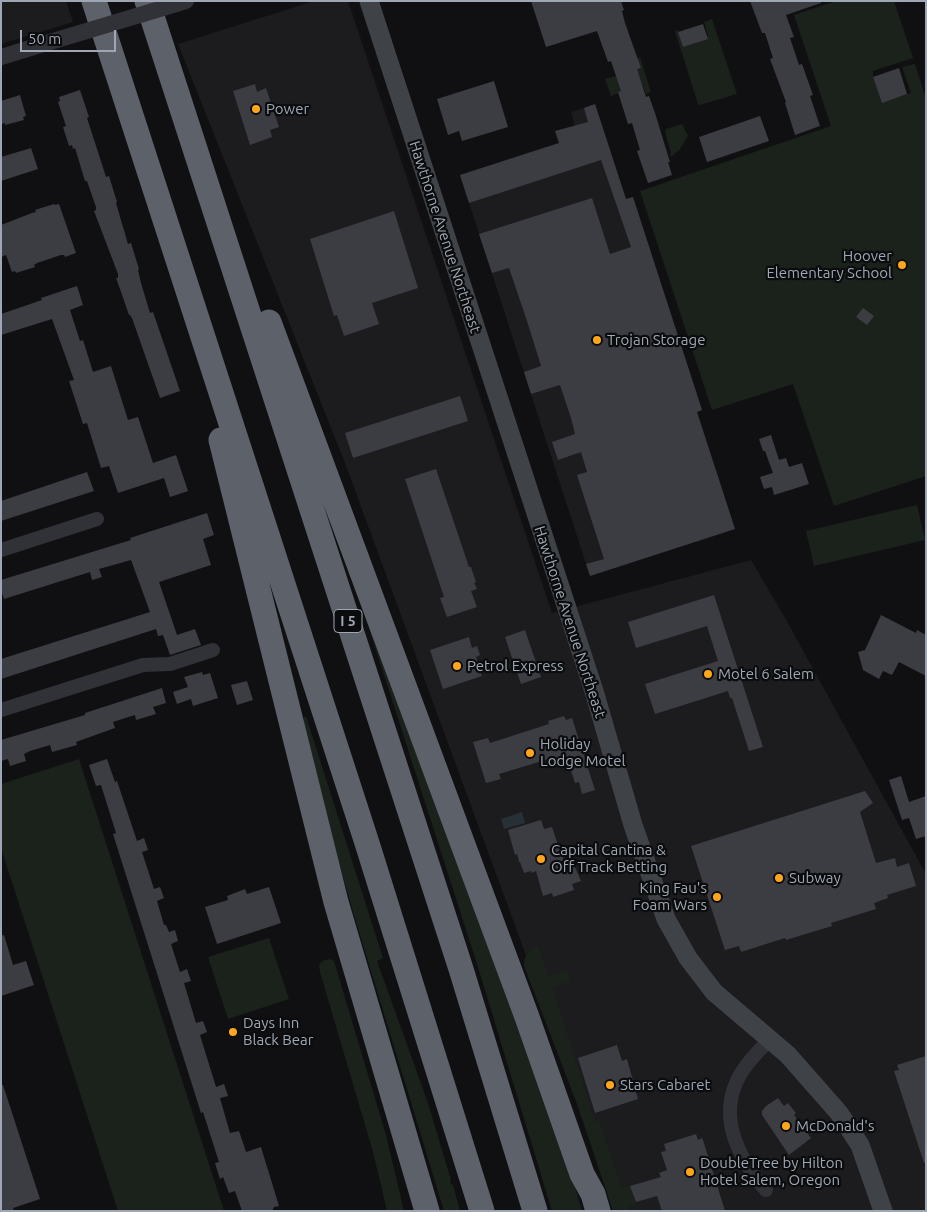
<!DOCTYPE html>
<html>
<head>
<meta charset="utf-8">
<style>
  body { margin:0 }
  #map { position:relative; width:927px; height:1212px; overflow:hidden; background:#101012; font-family:Ubuntu,sans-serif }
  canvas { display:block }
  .frame { position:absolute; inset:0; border:2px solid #a0a7b4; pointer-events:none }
  .scale { position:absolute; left:20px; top:30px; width:96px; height:22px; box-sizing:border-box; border:2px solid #a0a7b4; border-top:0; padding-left:6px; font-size:15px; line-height:18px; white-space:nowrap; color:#a0a7b4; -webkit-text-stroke:4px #0b0c0d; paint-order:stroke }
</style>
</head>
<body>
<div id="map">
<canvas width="927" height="1212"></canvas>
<div class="frame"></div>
<div class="scale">50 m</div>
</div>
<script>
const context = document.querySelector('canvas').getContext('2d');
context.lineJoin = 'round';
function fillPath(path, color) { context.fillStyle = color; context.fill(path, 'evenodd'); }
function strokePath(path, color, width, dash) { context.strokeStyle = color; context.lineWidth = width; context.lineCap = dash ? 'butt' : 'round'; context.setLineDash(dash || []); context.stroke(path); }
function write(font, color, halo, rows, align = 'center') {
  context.font = font + ' Ubuntu,sans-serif'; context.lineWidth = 4.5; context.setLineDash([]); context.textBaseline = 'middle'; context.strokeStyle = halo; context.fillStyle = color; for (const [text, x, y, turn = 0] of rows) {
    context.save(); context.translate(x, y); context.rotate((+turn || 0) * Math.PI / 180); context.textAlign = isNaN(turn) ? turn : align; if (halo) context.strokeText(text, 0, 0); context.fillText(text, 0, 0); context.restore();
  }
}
const built = new Path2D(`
  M 1,1 L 66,1 L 73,22 L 1,44 Z
  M 314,1 L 348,1 L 552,613 L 751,560 L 784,616 L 926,874 L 926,1211 L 620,1211 L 345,463 L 178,44 Z
  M 595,104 L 626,199 L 633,197 L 702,410 L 697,412 L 735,529 L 590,576 L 460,175 L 546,147 L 548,151 L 579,141 L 571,112 Z`);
const green = new Path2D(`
  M 836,1 L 894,1 L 913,58 L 873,71 L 873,77 L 882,102 L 911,93 L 902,67 L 915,64 L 926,99 L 926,476 L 834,506 L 793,384 L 712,410 L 640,191 L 831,126 L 794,15 Z
  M 712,19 L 737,94 L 700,105 L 698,104 L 675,31 L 678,30 L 683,47 L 708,36 L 704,22 Z
  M 640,57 L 651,92 L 646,94 L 642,84 L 611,96 L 605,79 L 616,76 Z
  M 682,124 L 688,136 L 680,149 L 671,157 L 670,153 L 671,153 L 665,132 L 666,129 Z
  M 917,505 L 925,540 L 814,566 L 806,531 Z
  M 370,618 L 570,1170 L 582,1211 L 552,1211 L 478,967 L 366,619 Z
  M 306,716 L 383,958 L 377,961 L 428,1103 L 451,1180 L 450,1183 L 453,1185 L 460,1211 L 444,1211 L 354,915 L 336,852 L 303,719 Z
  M 79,759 L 224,1211 L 118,1211 L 1,848 L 1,784 Z
  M 269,938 L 289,999 L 228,1019 L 208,957 Z
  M 538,946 L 548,976 L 567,970 L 571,981 L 552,987 L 595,1121 L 599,1120 L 622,1188 L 630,1185 L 636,1205 L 628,1207 L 629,1211 L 613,1211 L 577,1104 L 524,966 C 524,954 529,951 538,946 Z
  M 330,959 L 334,961 L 386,1135 L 404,1211 L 387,1211 L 373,1152 L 320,972 L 319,965 L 322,961 Z`);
const water = new Path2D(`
  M 522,812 L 525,823 L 504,829 L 501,819 Z`);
const building = new Path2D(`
  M 531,1 L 621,1 L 624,10 L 622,11 L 625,23 L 641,68 L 637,69 L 646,97 L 649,96 L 655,113 L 670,162 L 668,162 L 672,175 L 648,183 L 637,151 L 640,150 L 632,123 L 628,124 L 618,92 L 621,91 L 611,61 L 608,62 L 597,31 L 546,47 Z
  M 750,1 L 821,1 L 821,3 L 786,15 L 794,37 L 790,38 L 799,65 L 802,64 L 813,95 L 810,96 L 820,126 L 795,135 L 785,103 L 786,102 L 770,59 L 773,58 L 765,33 L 762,33 Z
  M 703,24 L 708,39 L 683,47 L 678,32 Z
  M 899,68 L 907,94 L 882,103 L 873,77 Z
  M 494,81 L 508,127 L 462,141 L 459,131 L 448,135 L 437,99 Z
  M 255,84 L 257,92 L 266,88 L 279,127 L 270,130 L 272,137 L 250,145 L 233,91 Z
  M 80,90 L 89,117 L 87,118 L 98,152 L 106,177 L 109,176 L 117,202 L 116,203 L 128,244 L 131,243 L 139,269 L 138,270 L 141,283 L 150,313 L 153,312 L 180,391 L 160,398 L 132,318 L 130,315 L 129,315 L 120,289 L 116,278 L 118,278 L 118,274 L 94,211 L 96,210 L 96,207 L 88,184 L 87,181 L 85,181 L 75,148 L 73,149 L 72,145 L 69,146 L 63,127 L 66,126 L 58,102 L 60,101 L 59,97 Z
  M 20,95 L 26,116 L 23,117 L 24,120 L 5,125 L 5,123 L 1,124 L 1,101 Z
  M 595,104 L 626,199 L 633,197 L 702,410 L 697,412 L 735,529 L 590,576 L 586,564 L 604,559 L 577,475 L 587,472 L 581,452 L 558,460 L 552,442 L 575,434 L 571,418 L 560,385 L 531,394 L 524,372 L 541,366 L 527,321 L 509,268 L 492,273 L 479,234 L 592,198 L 610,254 L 631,247 L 601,160 L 469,203 L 460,175 L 559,143 L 555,131 L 588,122 L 584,108 Z
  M 760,116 L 769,141 L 707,162 L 699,137 Z
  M 31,148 L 38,169 L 1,181 L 1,157 Z
  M 54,204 L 55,205 L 59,204 L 76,253 L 65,257 L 64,255 L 61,255 L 37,263 L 34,265 L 35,267 L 16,273 L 15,271 L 12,272 L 6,255 L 1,257 L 1,225 L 32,213 L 36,212 L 35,210 Z
  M 394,211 L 418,288 L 372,303 L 379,324 L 344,336 L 337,315 L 334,316 L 310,239 Z
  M 77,286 L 83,305 L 70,310 L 80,341 L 83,340 L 93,372 L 111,366 L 128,420 L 138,417 L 153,463 L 176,455 L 188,491 L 170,497 L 164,478 L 118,493 L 109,466 L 101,468 L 87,423 L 83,424 L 69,381 L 74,380 L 52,319 L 1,335 L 1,314 L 42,300 L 41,298 Z
  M 863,308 L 874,316 L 867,325 L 856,317 Z
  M 460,396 L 468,421 L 353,458 L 345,433 Z
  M 771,435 L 779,460 L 786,458 L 789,467 L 802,463 L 809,484 L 774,495 L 772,487 L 764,489 L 760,477 L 773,473 L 765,451 L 763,451 L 759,439 Z
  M 436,469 L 469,567 L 471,567 L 476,582 L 474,583 L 477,589 L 471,591 L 477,607 L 447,617 L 440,598 L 444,597 L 405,479 Z
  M 87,472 L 94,491 L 1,521 L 1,501 Z
  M 207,513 L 214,535 L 203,539 L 211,565 L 159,582 L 177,635 L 195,629 L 201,645 L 170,655 L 163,635 L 158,636 L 156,629 L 1,679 L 1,659 L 150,612 L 131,560 L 99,569 L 102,577 L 92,580 L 90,572 L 4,599 L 1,590 L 1,580 L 131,540 L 130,538 Z
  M 714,595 L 763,747 L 749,751 L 732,698 L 730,698 L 728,691 L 655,714 L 645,684 L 718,661 L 707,626 L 636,648 L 628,622 Z
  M 881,615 L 916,633 L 917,630 L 926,635 L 926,676 L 899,662 L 892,675 L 883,671 L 879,679 L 863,670 L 858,652 L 865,650 Z
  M 525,630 L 541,677 L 521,684 L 505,637 Z
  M 469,637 L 472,648 L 477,646 L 480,655 L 476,657 L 482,676 L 443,689 L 430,650 Z
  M 202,672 L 203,675 L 210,673 L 218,698 L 193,706 L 191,699 L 177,704 L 173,692 L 188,687 L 184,677 Z
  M 247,681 L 253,700 L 237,705 L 231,685 Z
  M 162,688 L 166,703 L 153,707 L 156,714 L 136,720 L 135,715 L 113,722 L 115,728 L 76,742 L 77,745 L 52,752 L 50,745 L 30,751 L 24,754 L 26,761 L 10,766 L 8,759 L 1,761 L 1,740 L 85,715 L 85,713 Z
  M 564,716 L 566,720 L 572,718 L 595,790 L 582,794 L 579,782 L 575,783 L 567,758 L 554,762 L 552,758 L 499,774 L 501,779 L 486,783 L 473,742 L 488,738 L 490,743 L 549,724 L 548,721 Z
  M 107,759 L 115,782 L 117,781 L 137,841 L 144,838 L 148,850 L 142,852 L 154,889 L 160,887 L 164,898 L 157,901 L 164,925 L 166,925 L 169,932 L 175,930 L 178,941 L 171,944 L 180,972 L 187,969 L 191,981 L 184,983 L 196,1023 L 203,1021 L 207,1032 L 200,1035 L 216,1087 L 224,1084 L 228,1096 L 220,1098 L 230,1133 L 239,1131 L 246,1152 L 261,1147 L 279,1206 L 274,1207 L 272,1211 L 242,1211 L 235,1191 L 229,1193 L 223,1177 L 220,1179 L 215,1163 L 219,1162 L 203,1112 L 201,1113 L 113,834 L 116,833 L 101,785 L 96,786 L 89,765 Z
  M 901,776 L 909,802 L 926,796 L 926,836 L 916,839 L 909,818 L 902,820 L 889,780 Z
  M 865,791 L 873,803 L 860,812 L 876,863 L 895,858 L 897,867 L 909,863 L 916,886 L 887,895 L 888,898 L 874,903 L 876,909 L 831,923 L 832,926 L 786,940 L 785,938 L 741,952 L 739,946 L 725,950 L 691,846 Z
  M 541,820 L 544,829 L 552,827 L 561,854 L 562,854 L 564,860 L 571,858 L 581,881 L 572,884 L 574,890 L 553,897 L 552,893 L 543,896 L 536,871 L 532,873 L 531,871 L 524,873 L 520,862 L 519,862 L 517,854 L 515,855 L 508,830 Z
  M 269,887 L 281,923 L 217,944 L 205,907 L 228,900 L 227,896 L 245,889 L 247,894 Z
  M 4,935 L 13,965 L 26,961 L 34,985 L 1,996 L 1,936 Z
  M 617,1045 L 622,1061 L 627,1059 L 638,1099 L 595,1113 L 578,1058 Z
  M 926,1056 L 926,1162 L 924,1163 L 894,1071 L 899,1070 L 897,1065 Z
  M 1,1085 L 3,1085 L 40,1199 L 13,1208 L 14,1211 L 1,1211 Z
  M 778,1098 L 784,1106 L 788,1103 L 796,1113 L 794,1115 L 811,1138 L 789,1155 L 762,1115 L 762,1111 L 766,1106 Z
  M 696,1134 L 698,1140 L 702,1138 L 703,1140 L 725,1211 L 662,1211 L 657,1196 L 636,1202 L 630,1186 L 661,1177 L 659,1173 L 667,1170 L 661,1152 L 666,1151 L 664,1144 Z`);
const minor = new Path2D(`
  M 1,550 L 97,519
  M 1,710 L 143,665 L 170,664 L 213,650
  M 766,1190 C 741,1162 719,1122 736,1083 C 743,1066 757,1053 769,1040`);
const tertiary = new Path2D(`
  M 1,57 L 50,42`);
const secondary = new Path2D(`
  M 369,1 L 594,691 L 633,825 L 666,919 L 688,958 L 714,992 L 788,1055 L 839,1113 L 860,1145 L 883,1211`);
const motorway = new Path2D(`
  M 94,1 L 367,843 L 482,1211
  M 147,1 L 461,969 L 535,1211
  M 269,322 L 527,1017 L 582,1174 L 593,1194 L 598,1211
  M 221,440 L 336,902 L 427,1211`);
const tertiaryBridge = new Path2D(`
  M 50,42 L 186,1`);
const markers = [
  [256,109,5,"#ffa61b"],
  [902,265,5,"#ffa61b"],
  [597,340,5,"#ffa61b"],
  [457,666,5,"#ffa61b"],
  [708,674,5,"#ffa61b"],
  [530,753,5,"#ffa61b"],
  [541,859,5,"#ffa61b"],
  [779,878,5,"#ffa61b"],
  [717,897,5,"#ffa61b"],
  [233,1032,5,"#ffa61b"],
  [610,1085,5,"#ffa61b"],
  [786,1126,5,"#ffa61b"],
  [690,1172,5,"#ffa61b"]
];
const shields = [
  [348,621,28]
];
const shieldNames = [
  ["I 5",348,621]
];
const poiNames = [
  ["Power",266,109],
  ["Hoover",892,256,"right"],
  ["Elementary School",892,273,"right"],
  ["Trojan Storage",607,340],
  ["Petrol Express",467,666],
  ["Motel 6 Salem",718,674],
  ["Holiday",540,744],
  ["Lodge Motel",540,761],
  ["Capital Cantina &",551,850],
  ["Off Track Betting",551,867],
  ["Subway",789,878],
  ["King Fau's",707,888,"right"],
  ["Foam Wars",707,905,"right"],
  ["Days Inn",243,1023],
  ["Black Bear",243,1040],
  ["Stars Cabaret",620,1085],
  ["McDonald's",796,1126],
  ["DoubleTree by Hilton",700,1163],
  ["Hotel Salem, Oregon",700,1180]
];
const streetNames = [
  ["Hawthorne Avenue Northeast",445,237,72],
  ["Hawthorne Avenue Northeast",570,622,72]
];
fillPath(built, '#1c1c1f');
fillPath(green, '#1a221b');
fillPath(water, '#263036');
fillPath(building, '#3c3d42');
strokePath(minor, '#313237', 14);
strokePath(tertiary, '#313237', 16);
strokePath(secondary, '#3f4247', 19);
strokePath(motorway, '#5d6169', 25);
strokePath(tertiaryBridge, '#313237', 16);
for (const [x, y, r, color] of markers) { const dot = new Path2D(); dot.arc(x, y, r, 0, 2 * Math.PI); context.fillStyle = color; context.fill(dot); strokePath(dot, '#0b0c0d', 2); }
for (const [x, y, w] of shields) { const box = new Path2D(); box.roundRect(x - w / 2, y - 11.5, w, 23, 4); context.fillStyle = '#0b0c0d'; context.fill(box); strokePath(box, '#a0a7b4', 1); }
write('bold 14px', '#a0a7b4', null, shieldNames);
write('15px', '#a0a7b4', '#0b0c0d', poiNames, 'left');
write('15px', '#a0a7b4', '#0b0c0d', streetNames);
</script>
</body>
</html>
